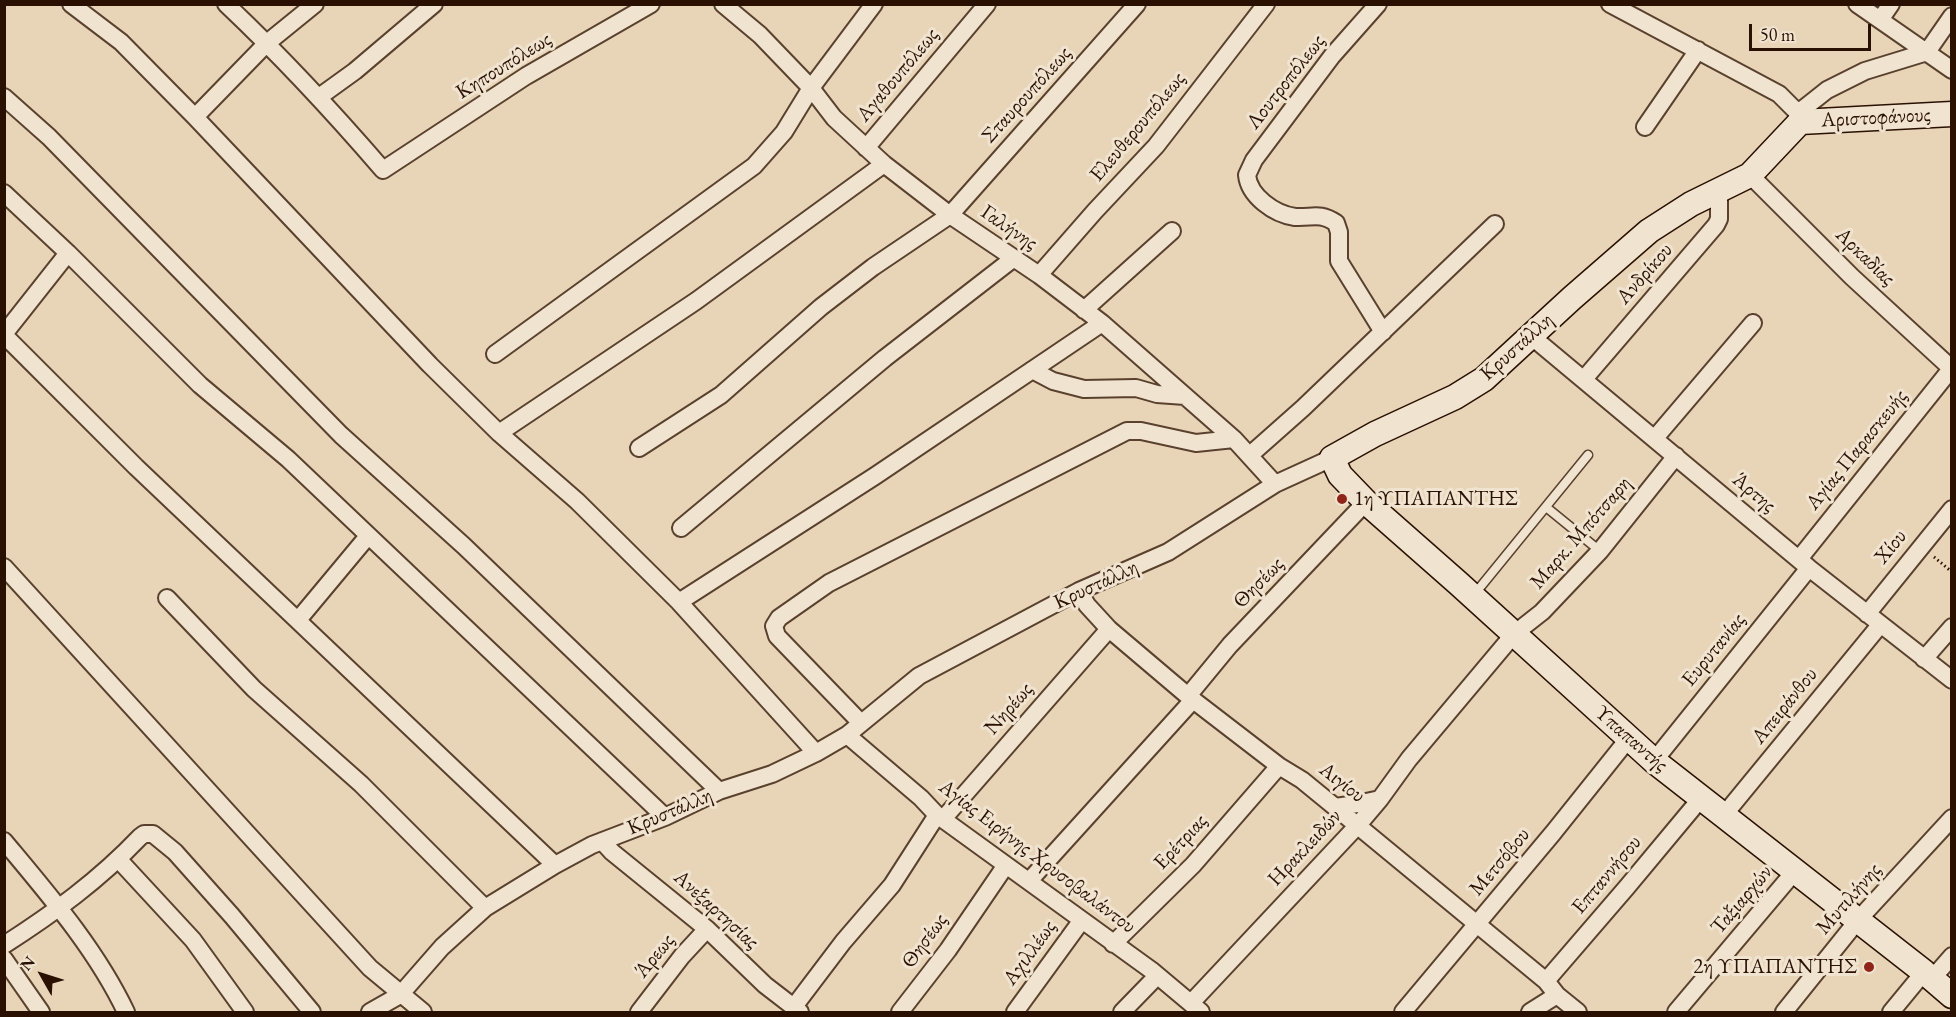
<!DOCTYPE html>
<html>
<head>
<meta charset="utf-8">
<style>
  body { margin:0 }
  #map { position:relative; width:1956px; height:1017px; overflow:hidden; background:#e8d5b8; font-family:"EB Garamond",serif }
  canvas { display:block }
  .frame { position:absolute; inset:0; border:6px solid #2a1000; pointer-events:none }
  .north { position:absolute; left:12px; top:945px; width:60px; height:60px; -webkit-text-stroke:4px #f0e4d1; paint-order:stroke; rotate:309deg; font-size:16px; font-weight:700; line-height:24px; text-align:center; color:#2a1000 }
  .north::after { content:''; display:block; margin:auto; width:21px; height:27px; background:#2a1000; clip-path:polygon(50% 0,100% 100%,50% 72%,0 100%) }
  .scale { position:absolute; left:1749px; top:24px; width:122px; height:27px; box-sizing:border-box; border:3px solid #2a1000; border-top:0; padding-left:8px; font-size:18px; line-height:21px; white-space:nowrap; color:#2a1000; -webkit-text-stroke:4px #f0e4d1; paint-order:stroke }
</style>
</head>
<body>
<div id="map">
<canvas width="1956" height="1017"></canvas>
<div class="frame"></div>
<div class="north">N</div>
<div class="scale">50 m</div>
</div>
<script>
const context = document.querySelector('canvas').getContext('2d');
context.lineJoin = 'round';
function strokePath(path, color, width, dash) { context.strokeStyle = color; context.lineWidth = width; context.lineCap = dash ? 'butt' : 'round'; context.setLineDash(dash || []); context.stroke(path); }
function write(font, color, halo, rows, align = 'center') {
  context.font = font + ' "EB Garamond",serif'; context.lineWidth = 6; context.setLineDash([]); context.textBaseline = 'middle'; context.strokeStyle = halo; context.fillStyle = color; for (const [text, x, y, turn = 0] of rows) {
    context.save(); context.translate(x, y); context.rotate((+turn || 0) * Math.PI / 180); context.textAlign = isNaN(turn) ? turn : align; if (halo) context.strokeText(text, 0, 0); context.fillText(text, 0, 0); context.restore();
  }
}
const path = new Path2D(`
  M 1934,557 L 1952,572`);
const lane = new Path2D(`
  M 1546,507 L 1600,551
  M 1473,596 L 1588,455`);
const street = new Path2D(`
  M 71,4 L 121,42 L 195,117 L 430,365 L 499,433 L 577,501 L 679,602 L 816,753
  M 226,4 C 282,57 333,112 383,170 L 526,76 L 651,4
  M 723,4 L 760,35 L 811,88 L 834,118 L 884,164 L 950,215 L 1039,275 L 1102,323 L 1234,439 L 1275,484
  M 1378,4 L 1332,56 L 1254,160 L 1247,175 C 1249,196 1274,214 1295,217 C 1313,218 1319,212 1336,223 L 1339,232 L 1339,261 L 1383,332
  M 1610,4 L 1779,94 L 1798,113 L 1800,122
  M 1857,4 L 1952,70
  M 1880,20 L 1891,4
  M 4,97 L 49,137 L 341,435 L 464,546 L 719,791
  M 319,97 L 355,71 L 434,4
  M 1798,113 L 1827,90 L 1865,71 L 1927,52 L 1952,16
  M 195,117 L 267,43 L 315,4
  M 1645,127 L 1698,50
  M 866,148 L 987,4
  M 1750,175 L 1852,277 L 1952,369
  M 4,193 L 68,253
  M 1039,275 L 1095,211 L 1156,146 L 1266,4
  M 1084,310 L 1172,231
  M 4,334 L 68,253 L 200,385 L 288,459 L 665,817
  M 4,335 L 136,467 L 555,865
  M 1531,336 L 1809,568 L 1952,680
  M 495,354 L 754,166 L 784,132 L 811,88 L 874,4
  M 1032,370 L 1053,381 L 1084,389 L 1136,388 L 1157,394 L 1185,396
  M 1584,379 L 1716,225 L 1719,219 L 1719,190
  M 499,433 L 696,301 L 884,164
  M 1655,438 L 1753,323
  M 639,448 L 721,395 L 821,307 L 873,267 L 950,215 L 1137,4
  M 1250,455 L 1303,408 L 1495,224
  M 681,528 L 885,358 L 1014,258
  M 1799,559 L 1951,369
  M 4,567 L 370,968 L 423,1012
  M 1079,591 L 1087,605 L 1109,629 L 1188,696 L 1279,766 L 1302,780 L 1335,807 L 1546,981 L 1557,995 L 1578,1012
  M 167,598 L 254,689 L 361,784 L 485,908
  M 679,602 L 875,476 L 1102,323
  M 1867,614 L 1952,509
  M 298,620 L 368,536
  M 1924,659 L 1952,627
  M 1188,696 L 1230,645 L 1366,502
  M 861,723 L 777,636 L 774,626 L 779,618 L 829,583 L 1127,431 L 1141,431 L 1196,443 L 1234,439
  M 847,735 L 921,798 L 937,815 L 1151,970 L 1201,1012
  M 1654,761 L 1809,568
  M 1335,807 L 1357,804 L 1380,799
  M 1724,815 L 1880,625
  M 943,819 L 1109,629
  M 4,841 C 49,895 96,949 126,1012
  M 602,841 L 612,852 L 707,929 L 765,985 L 800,1012
  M 119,860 L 193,940 L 245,1012
  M 1029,881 L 1193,700
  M 1113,944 L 1193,865 L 1279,766
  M 4,945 C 54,913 99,880 140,837 L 144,834 L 153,834 L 175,852 L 232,916 L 312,1012
  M 4,959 L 41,1012
  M 1931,980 L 1952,956
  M 1546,981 L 1627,887 L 1702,797
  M 1191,1003 L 1358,825 L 1380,799 L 1409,759 L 1514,634 L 1542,612 L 1600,551 L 1676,456
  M 793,1008 L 843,942 L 892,885 L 937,815
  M 370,1012 L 400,995 L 442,947 L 485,908 L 555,865 L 592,845 L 665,817 L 719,791 L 772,774 L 816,753 L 847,735 L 919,676 L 1079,591 L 1168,552 L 1275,484 L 1332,458
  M 639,1012 L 682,956 L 707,929
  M 900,1012 L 948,950 L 1006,865
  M 1015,1012 L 1082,920
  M 1122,1012 L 1157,976
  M 1403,1012 L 1553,833 L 1629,738
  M 1530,1012 L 1557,995
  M 1676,1012 L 1795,871
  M 1784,1012 L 1858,920 L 1952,818
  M 1891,1012 L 1924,972`);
const secondary = new Path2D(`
  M 1952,114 L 1800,122 L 1750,175 L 1691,204 L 1649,231 L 1572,298 L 1484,379 L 1455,397 L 1375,434 L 1332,458 L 1340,475 L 1366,502 L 1458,583 L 1654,761 L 1924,972 L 1952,996`);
const markers = [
  [1342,499,6,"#8f2418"],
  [1869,967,6,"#8f2418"]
];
const streetNames = [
  ["Κηπουπόλεως",504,66,-32],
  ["Αγαθουπόλεως",898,75,-50],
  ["Λουτροπόλεως",1286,82,-52],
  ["Σταυρουπόλεως",1027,95,-48],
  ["Αριστοφάνους",1876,118,-3],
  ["Ελευθερουπόλεως",1138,127,-50],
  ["Γαλήνης",1009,228,34],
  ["Αρκαδίας",1865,257,44],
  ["Ανδρίκου",1645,274,-49],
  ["Κρυστάλλη",1517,347,-42],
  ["Αγίας Παρασκευής",1857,450,-51],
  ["Άρτης",1754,493,40],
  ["Μαρκ. Μπότσαρη",1581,533,-49],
  ["Χίου",1891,547,-51],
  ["Θησέως",1259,583,-46],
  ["Κρυστάλλη",1096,585,-25],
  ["Ευρυτανίας",1714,650,-51],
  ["Απειράνθου",1785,706,-51],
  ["Νηρέως",1009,709,-49],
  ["Υπαπαντής",1631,739,41],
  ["Αιγίου",1342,783,38],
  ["Κρυστάλλη",670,812,-23],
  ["Ερέτριας",1181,842,-47],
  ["Ηρακλειδών",1305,848,-47],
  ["Αγίας Ειρήνης Χρυσοβαλάντου",1037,857,37],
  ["Μετσόβου",1500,862,-50],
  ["Επταννήσου",1607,875,-50],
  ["Μυτιλήνης",1849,899,-49],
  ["Ταξιαρχών",1742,900,-50],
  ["Ανεξαρτησίας",716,910,42],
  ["Θησέως",925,941,-54],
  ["Αχιλλέως",1030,953,-54],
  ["Άρεως",655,956,-51]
];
const poiNames = [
  ["1η ΥΠΑΠΑΝΤΗΣ",1354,499],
  ["2η ΥΠΑΠΑΝΤΗΣ",1857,967,"right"]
];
strokePath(lane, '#5a412e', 11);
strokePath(street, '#5a412e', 20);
strokePath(secondary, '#2a1000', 27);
strokePath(path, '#2a1000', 3, [1.5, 3]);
strokePath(lane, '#f0e4d1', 8);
strokePath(street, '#f0e4d1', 16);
strokePath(secondary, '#f0e4d1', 24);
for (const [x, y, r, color] of markers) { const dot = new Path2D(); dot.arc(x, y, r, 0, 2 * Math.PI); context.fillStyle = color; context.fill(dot); strokePath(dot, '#f0e4d1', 2); }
write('21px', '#2a1000', '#f0e4d1', streetNames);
write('21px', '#2a1000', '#f0e4d1', poiNames, 'left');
</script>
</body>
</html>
